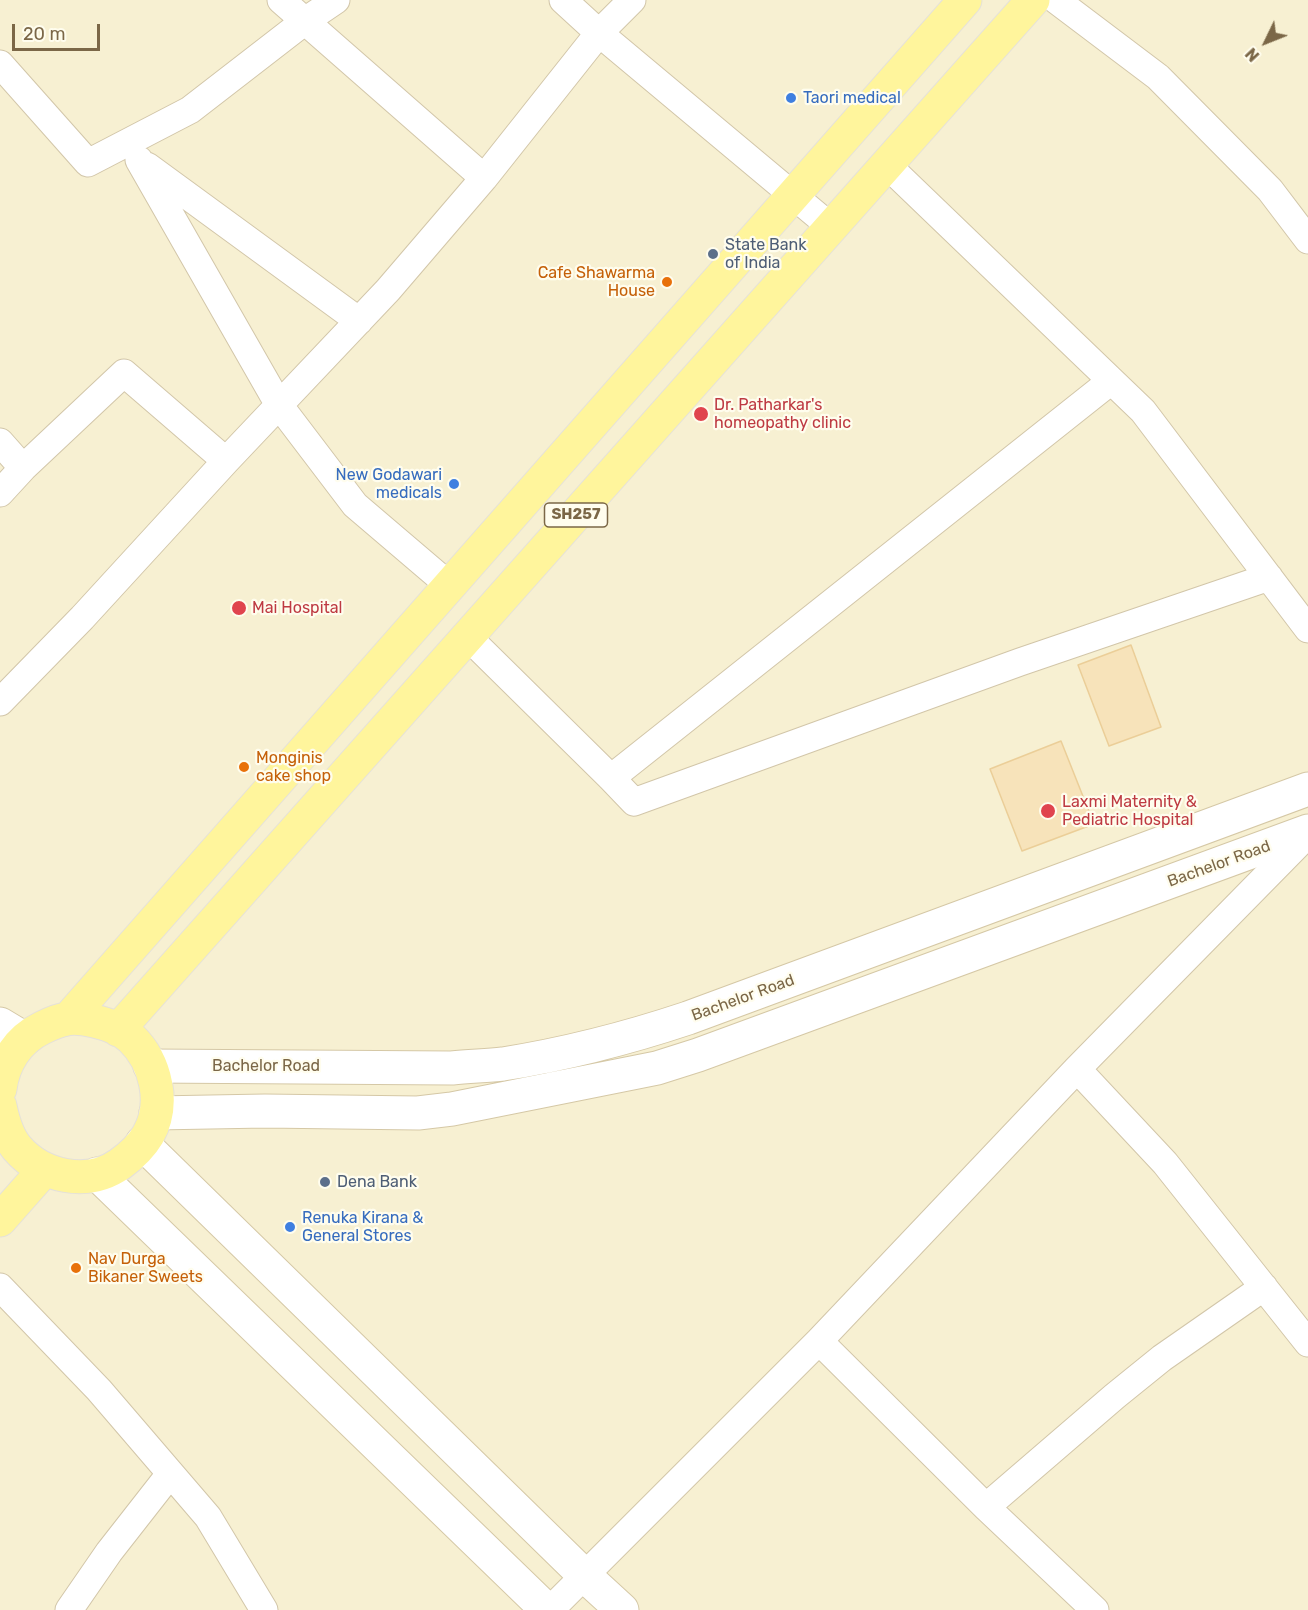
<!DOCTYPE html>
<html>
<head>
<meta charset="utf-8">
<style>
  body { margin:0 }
  #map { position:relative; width:1308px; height:1610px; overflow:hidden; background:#fffce5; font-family:Rubik,sans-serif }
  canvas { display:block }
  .north { position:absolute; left:1236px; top:12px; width:60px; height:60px; -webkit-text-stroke:4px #fffdee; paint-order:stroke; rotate:227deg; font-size:16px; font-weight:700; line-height:24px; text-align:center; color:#7b6747 }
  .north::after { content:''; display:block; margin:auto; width:21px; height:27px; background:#7b6747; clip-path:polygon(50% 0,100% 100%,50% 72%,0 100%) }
  .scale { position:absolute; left:12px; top:24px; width:88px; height:27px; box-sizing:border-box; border:3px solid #7b6747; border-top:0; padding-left:8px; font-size:18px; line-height:21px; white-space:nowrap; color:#7b6747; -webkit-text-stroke:4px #fffdee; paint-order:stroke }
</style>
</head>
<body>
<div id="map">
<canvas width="1308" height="1610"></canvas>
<div class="north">N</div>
<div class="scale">20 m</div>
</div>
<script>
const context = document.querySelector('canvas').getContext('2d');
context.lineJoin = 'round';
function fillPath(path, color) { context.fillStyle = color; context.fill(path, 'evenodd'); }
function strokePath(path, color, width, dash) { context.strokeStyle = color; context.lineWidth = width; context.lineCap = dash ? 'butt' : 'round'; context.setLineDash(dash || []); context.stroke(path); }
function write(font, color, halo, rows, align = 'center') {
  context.font = font + ' Rubik,sans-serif'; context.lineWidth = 4.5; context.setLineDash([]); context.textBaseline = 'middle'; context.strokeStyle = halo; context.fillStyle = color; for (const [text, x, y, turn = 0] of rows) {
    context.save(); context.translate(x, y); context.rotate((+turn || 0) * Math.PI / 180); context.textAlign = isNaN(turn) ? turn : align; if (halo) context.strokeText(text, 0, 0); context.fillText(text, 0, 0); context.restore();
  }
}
const residential = new Path2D(`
  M 0,0 L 1308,0 L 1308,1610 L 0,1610 Z`);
const building = new Path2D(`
  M 1131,645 L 1161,727 L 1109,746 L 1078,665 Z
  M 1061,741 L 1094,824 L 1022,851 L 990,769 Z`);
const street = new Path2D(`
  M 281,0 L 484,178
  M 563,0 L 599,33 L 831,227
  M 1056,0 L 1158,77 L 1270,190 L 1308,240
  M 0,64 L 88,163 L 190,110 L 305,21 L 336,0
  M 139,160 L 279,405 L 355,505 L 450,586
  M 887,165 L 1143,411 L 1308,629
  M 147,166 L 359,321
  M 1111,381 L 611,778 L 634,802 L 1020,662 L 1269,577
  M 0,442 L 23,468
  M 0,493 L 23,468 L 124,373 L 226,461
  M 468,637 L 611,778
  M 0,702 L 82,618 L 226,461 L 388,290 L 484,178 L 599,33 L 632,0
  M 1077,1069 L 1165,1163 L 1308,1343
  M 0,1287 L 99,1390 L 208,1517 L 264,1610
  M 819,1341 L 986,1507 L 1095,1610
  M 986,1507 L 1115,1396 L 1162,1358 L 1264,1287
  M 69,1610 L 109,1552 L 170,1474
  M 550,1610 L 819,1341 L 1077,1069 L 1308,834`);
const secondary = new Path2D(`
  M 0,1024 L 25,1039
  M 150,1066 L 452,1068 C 469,1066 486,1066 503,1064 C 566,1054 628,1038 688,1018 L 1308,789
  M 156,1113 L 265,1111 L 418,1113 L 452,1109 L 657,1068 L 698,1055 L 1308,831
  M 142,1143 L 585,1576 L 622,1610
  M 97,1174 L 547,1610`);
const primary = new Path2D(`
  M 69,1018 L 965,0
  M 118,1030 L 1033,0
  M 0,1089 C 3,1064 17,1040 42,1028 C 50,1024 58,1020 67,1019 C 76,1017 85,1019 94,1021 C 107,1024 121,1029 131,1038 C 156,1062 166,1104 148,1135 C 141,1147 131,1156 120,1164 C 88,1187 42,1177 17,1148 C 7,1136 3,1121 0,1106
  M 0,1220 L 45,1169`);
const markers = [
  [791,98,6,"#3f7fe0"],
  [713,254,6,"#5c6f8a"],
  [667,282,6,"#e8710a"],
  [701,414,8,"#e0444e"],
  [454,484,6,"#3f7fe0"],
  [239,608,8,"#e0444e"],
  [244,767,6,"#e8710a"],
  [1048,811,8,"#e0444e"],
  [325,1182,6,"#5c6f8a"],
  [290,1227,6,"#3f7fe0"],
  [76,1268,6,"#e8710a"]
];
const shields = [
  [576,515,63]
];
const shieldNames = [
  ["SH257",576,515]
];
const shopNames = [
  ["Taori medical",803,98],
  ["New Godawari",442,475,"right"],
  ["medicals",442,493,"right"],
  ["Renuka Kirana &",302,1218],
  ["General Stores",302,1236]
];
const serviceNames = [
  ["State Bank",725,245],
  ["of India",725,263],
  ["Dena Bank",337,1182]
];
const foodNames = [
  ["Cafe Shawarma",655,273,"right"],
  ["House",655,291,"right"],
  ["Monginis",256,758],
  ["cake shop",256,776],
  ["Nav Durga",88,1259],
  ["Bikaner Sweets",88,1277]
];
const healthNames = [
  ["Dr. Patharkar's",714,405],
  ["homeopathy clinic",714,423],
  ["Mai Hospital",252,608],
  ["Laxmi Maternity &",1062,802],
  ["Pediatric Hospital",1062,820]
];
const streetNames = [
  ["Bachelor Road",1219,864,-20],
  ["Bachelor Road",743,998,-20],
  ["Bachelor Road",266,1066]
];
fillPath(residential, '#f7f0d2');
fillPath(building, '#f7e3ba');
strokePath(building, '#ebce98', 1.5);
strokePath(street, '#d2c6a9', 29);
strokePath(secondary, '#d5c8a6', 35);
strokePath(primary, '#e5e1da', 35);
strokePath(street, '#fff', 27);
strokePath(secondary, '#fff', 33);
strokePath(primary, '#fff59c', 33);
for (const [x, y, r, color] of markers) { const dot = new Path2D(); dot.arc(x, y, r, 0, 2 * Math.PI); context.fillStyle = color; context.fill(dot); strokePath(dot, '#fffdee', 2); }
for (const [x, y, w] of shields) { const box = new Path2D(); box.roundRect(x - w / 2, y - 12, w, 24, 4.5); context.fillStyle = '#fffdee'; context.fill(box); strokePath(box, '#7b6747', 1.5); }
write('bold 15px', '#7b6747', null, shieldNames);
write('16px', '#366cbe', '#fffdee', shopNames, 'left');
write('16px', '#4e5e75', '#fffdee', serviceNames, 'left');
write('16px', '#c56008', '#fffdee', foodNames, 'left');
write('16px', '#be3a42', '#fffdee', healthNames, 'left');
write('16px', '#7b6747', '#fffdee', streetNames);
</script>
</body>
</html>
